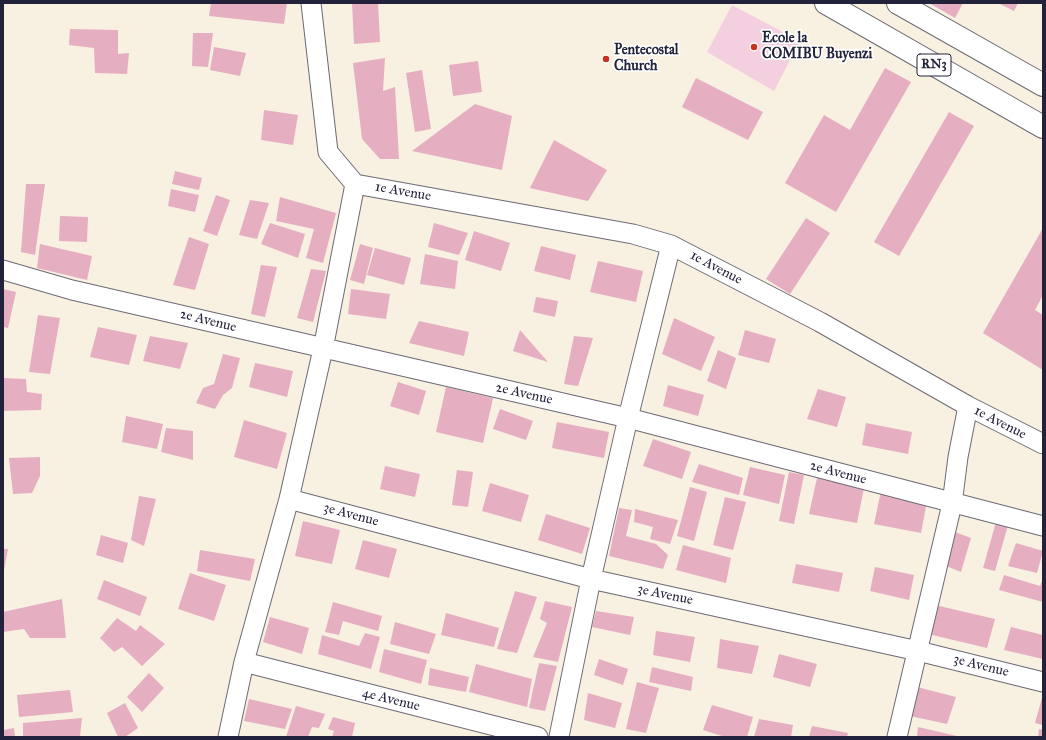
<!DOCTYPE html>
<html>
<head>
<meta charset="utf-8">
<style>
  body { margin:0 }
  #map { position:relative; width:1046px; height:740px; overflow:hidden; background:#f8f0e1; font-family:"IM FELL Great Primer",serif }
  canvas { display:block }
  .frame { position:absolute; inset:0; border:4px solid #22223b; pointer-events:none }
</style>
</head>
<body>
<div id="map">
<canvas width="1046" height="740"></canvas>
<div class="frame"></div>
</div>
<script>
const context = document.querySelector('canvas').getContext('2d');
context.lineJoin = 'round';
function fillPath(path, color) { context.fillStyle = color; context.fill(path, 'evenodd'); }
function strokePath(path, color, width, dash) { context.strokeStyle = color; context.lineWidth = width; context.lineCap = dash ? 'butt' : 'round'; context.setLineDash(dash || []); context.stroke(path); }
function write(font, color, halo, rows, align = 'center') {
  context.font = font + ' "IM FELL Great Primer",serif'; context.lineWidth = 3.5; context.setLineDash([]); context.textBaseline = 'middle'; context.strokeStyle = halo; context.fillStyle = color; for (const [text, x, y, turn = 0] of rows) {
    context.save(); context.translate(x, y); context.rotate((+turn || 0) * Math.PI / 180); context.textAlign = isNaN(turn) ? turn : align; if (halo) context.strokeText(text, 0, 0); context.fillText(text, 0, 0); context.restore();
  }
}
const built = new Path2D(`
  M 732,5 L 800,41 L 774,91 L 707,52 Z`);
const building = new Path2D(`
  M 211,3 L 287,3 L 284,24 L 209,16 Z
  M 352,3 L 378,3 L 380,42 L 354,44 Z
  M 929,3 L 963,3 L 955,18 Z
  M 998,3 L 1018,3 L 1014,11 Z
  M 70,29 L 118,30 L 118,54 L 129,53 L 127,74 L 95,73 L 94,48 L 69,45 Z
  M 193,33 L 213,33 L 208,67 L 192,66 Z
  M 214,47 L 246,53 L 240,76 L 210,70 Z
  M 385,58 L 383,91 L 395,87 L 399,159 L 380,159 L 362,139 L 353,63 Z
  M 478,61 L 482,92 L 453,96 L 449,65 Z
  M 885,68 L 911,82 L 836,212 L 785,183 L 824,115 L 850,130 Z
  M 422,70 L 431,129 L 415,132 L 406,73 Z
  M 696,78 L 763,112 L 748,140 L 682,107 Z
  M 475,104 L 512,116 L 502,170 L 412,151 Z
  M 264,110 L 298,115 L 293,145 L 261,140 Z
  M 949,112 L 974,126 L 899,256 L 874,242 Z
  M 554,140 L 607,170 L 588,201 L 530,188 Z
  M 175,171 L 202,178 L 199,190 L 172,184 Z
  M 26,184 L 45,184 L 35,255 L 21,252 Z
  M 171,189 L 199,195 L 195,212 L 168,206 Z
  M 216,195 L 230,200 L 217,236 L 203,231 Z
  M 280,197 L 336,213 L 323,263 L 306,258 L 314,229 L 276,221 Z
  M 250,200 L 269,203 L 257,239 L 239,235 Z
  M 60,216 L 88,217 L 87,242 L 59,241 Z
  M 806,218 L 830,233 L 790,294 L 766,279 Z
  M 270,223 L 305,234 L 298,258 L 261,244 Z
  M 434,223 L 468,233 L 459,255 L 428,247 Z
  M 1043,228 L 1043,295 L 1035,310 L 1043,315 L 1043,370 L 983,333 Z
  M 474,231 L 510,243 L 501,271 L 465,260 Z
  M 189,237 L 209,244 L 195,290 L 173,285 Z
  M 40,244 L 92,256 L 87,280 L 37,268 Z
  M 360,244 L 373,248 L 364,284 L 350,280 Z
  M 541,246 L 576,255 L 570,280 L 534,271 Z
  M 375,248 L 411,258 L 404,285 L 367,275 Z
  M 425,254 L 458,261 L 455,289 L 420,284 Z
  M 598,261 L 643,271 L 636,302 L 590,292 Z
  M 261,265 L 277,267 L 265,317 L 251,314 Z
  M 311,269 L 326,271 L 313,322 L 297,318 Z
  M 3,289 L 16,292 L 8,328 L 3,327 Z
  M 351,289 L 390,294 L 386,319 L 348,314 Z
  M 536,297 L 558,301 L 555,317 L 533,312 Z
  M 38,315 L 60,318 L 50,374 L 29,372 Z
  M 674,318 L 715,337 L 701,371 L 662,354 Z
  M 419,321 L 469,332 L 464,356 L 409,343 Z
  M 98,327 L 137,335 L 129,365 L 90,357 Z
  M 520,330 L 548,362 L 513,351 Z
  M 745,330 L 776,339 L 769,363 L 738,355 Z
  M 150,336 L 188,343 L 180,369 L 143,361 Z
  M 574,336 L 593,338 L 578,386 L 564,384 Z
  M 718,350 L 736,358 L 726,389 L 707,381 Z
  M 223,354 L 240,358 L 232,388 L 223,395 L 215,409 L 196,403 L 203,388 L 214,384 Z
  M 255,363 L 293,371 L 287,397 L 249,387 Z
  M 3,378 L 26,379 L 27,392 L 42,394 L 41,410 L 3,411 Z
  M 398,382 L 426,391 L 419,415 L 390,406 Z
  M 668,385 L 704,395 L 698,416 L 663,406 Z
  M 446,387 L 493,398 L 483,443 L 436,432 Z
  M 818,389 L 846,397 L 837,427 L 807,419 Z
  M 500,409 L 533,421 L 526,440 L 493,429 Z
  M 126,416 L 163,424 L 157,449 L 122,442 Z
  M 244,420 L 287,433 L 277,469 L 234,457 Z
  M 557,422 L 609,432 L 604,458 L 552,448 Z
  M 866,423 L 912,432 L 908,454 L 862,445 Z
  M 166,428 L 193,431 L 193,460 L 161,452 Z
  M 653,439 L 691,452 L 682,479 L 643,466 Z
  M 40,457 L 40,476 L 32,493 L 13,494 L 9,458 Z
  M 699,464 L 743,478 L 739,495 L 692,482 Z
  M 385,466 L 420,474 L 415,497 L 380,489 Z
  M 750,467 L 785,475 L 779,504 L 743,495 Z
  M 457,470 L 473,472 L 468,507 L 452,505 Z
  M 789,472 L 804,475 L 794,524 L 779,521 Z
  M 817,478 L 864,488 L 857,523 L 809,514 Z
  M 490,483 L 529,495 L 521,522 L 482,511 Z
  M 690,487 L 707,492 L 694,541 L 677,536 Z
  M 881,491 L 927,501 L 921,533 L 874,524 Z
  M 139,496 L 156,499 L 144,546 L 131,540 Z
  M 725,497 L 746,502 L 733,550 L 713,545 Z
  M 619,508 L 632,510 L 626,536 L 656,544 L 668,555 L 663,569 L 609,556 Z
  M 635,509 L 678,520 L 670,544 L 650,539 L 653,527 L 634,522 Z
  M 546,514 L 590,528 L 582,554 L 538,540 Z
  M 303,521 L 340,530 L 332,564 L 295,556 Z
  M 996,522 L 1008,525 L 995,571 L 983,568 Z
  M 955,532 L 971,538 L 961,572 L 946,566 Z
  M 101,535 L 128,543 L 123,563 L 96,555 Z
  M 363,540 L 397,549 L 389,578 L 355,569 Z
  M 1016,543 L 1043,551 L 1037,573 L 1008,566 Z
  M 683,545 L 731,558 L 726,583 L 676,570 Z
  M 3,549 L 8,549 L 4,570 L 3,570 Z
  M 200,550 L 255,559 L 250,581 L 197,571 Z
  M 796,564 L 843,573 L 839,592 L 792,583 Z
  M 875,567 L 914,575 L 909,600 L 870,591 Z
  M 190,573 L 226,585 L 214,621 L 178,609 Z
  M 1004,575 L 1040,586 L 1043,579 L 1043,602 L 999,590 Z
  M 104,580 L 147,597 L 140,616 L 97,599 Z
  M 515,591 L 537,597 L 517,653 L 497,649 Z
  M 62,599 L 66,638 L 30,638 L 24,629 L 3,632 L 3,612 Z
  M 545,601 L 572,607 L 558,662 L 533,657 L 547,623 L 540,619 Z
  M 333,602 L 382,616 L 378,631 L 343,621 L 339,635 L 325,632 Z
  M 935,605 L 995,619 L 987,648 L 928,634 Z
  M 596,611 L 634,617 L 630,635 L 592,627 Z
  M 446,613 L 499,628 L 494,647 L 441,635 Z
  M 270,617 L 309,628 L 302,654 L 263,642 Z
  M 117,618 L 136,631 L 140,625 L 165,644 L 142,666 L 122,647 L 114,652 L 100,638 Z
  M 395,622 L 436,634 L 429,654 L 390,644 Z
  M 1011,627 L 1043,635 L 1043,659 L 1004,650 Z
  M 656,631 L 695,637 L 690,662 L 653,655 Z
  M 365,633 L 380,637 L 371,669 L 318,654 L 322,635 L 359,646 Z
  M 720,639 L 759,646 L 752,674 L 717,668 Z
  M 384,649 L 427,660 L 421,684 L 379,672 Z
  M 779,654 L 817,664 L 810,687 L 773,677 Z
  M 599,659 L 628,669 L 623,685 L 594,675 Z
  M 539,663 L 557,666 L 545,711 L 529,708 Z
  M 476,664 L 532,679 L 527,707 L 469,692 Z
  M 652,667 L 693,677 L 691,691 L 649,682 Z
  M 430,668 L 469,677 L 466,692 L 428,685 Z
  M 149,673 L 164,688 L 142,712 L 127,697 Z
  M 637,682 L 659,688 L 646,733 L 626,729 Z
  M 917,687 L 956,697 L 947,724 L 910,716 Z
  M 70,690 L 73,712 L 19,717 L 17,695 Z
  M 588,693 L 622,703 L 615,728 L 584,720 Z
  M 1043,694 L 1043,725 L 1035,723 Z
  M 249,699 L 292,709 L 285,729 L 244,721 Z
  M 125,703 L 138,728 L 125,737 L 118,737 L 107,713 Z
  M 712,705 L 753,717 L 747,737 L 725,737 L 703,730 Z
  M 296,706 L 325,714 L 319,728 L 312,727 L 308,737 L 286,737 Z
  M 333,717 L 355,723 L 352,737 L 332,737 L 334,731 L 328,729 Z
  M 82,718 L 80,736 L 23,737 L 23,723 Z
  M 759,719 L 793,725 L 791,737 L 754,737 Z
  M 812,726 L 848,733 L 847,737 L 809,737 Z
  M 918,727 L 957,736 L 957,737 L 917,737 Z
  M 14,728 L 15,737 L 3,737 L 3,730 Z
  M 1039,729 L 1043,730 L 1043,737 L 1038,737 Z`);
const street = new Path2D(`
  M 355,184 L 633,234 L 671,245 L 820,322 L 968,406 L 1043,444
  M 3,270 L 72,290 L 628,418 L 1043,526
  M 289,499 L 591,579 L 918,651 L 1043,682
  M 244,662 L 538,737
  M 228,737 L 244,662 L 289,499 L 323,349 L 355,184 L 328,152 L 311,3
  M 559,737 L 591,579 L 628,418 L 671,245
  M 897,737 L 952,504 L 958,457 L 968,406`);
const highway = new Path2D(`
  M 826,3 L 1043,127
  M 898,3 L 1043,85`);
const markers = [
  [754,47,4,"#c8321e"],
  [606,59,4,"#c8321e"]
];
const shields = [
  [934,65,34]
];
const shieldNames = [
  ["RN3",934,65]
];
const poiNames = [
  ["Ecole la",762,39],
  ["COMIBU Buyenzi",762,55],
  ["Pentecostal",614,51],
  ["Church",614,67]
];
const streetNames = [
  ["1e Avenue",403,192,10],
  ["1e Avenue",716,268,28],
  ["2e Avenue",208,321,14],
  ["2e Avenue",524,394,13],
  ["1e Avenue",1000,423,27],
  ["2e Avenue",838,473,15],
  ["3e Avenue",351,515,15],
  ["3e Avenue",665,595,12],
  ["3e Avenue",981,666,14],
  ["4e Avenue",391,700,14]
];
fillPath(built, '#f3cfe0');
fillPath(building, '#e5afc1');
strokePath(street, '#6d6a75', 21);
strokePath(highway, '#6d6a75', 24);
strokePath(street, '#fff', 19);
strokePath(highway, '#fff', 22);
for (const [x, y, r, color] of markers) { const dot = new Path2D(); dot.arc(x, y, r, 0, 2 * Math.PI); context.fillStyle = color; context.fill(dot); strokePath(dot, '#fff', 1.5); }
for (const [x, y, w] of shields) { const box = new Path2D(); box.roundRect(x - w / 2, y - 11, w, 22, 3); context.fillStyle = '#fff'; context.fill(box); strokePath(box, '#22223b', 1); }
write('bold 13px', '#22223b', null, shieldNames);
write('bold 14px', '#22223b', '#fff', poiNames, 'left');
write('14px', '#22223b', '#fff', streetNames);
</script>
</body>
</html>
